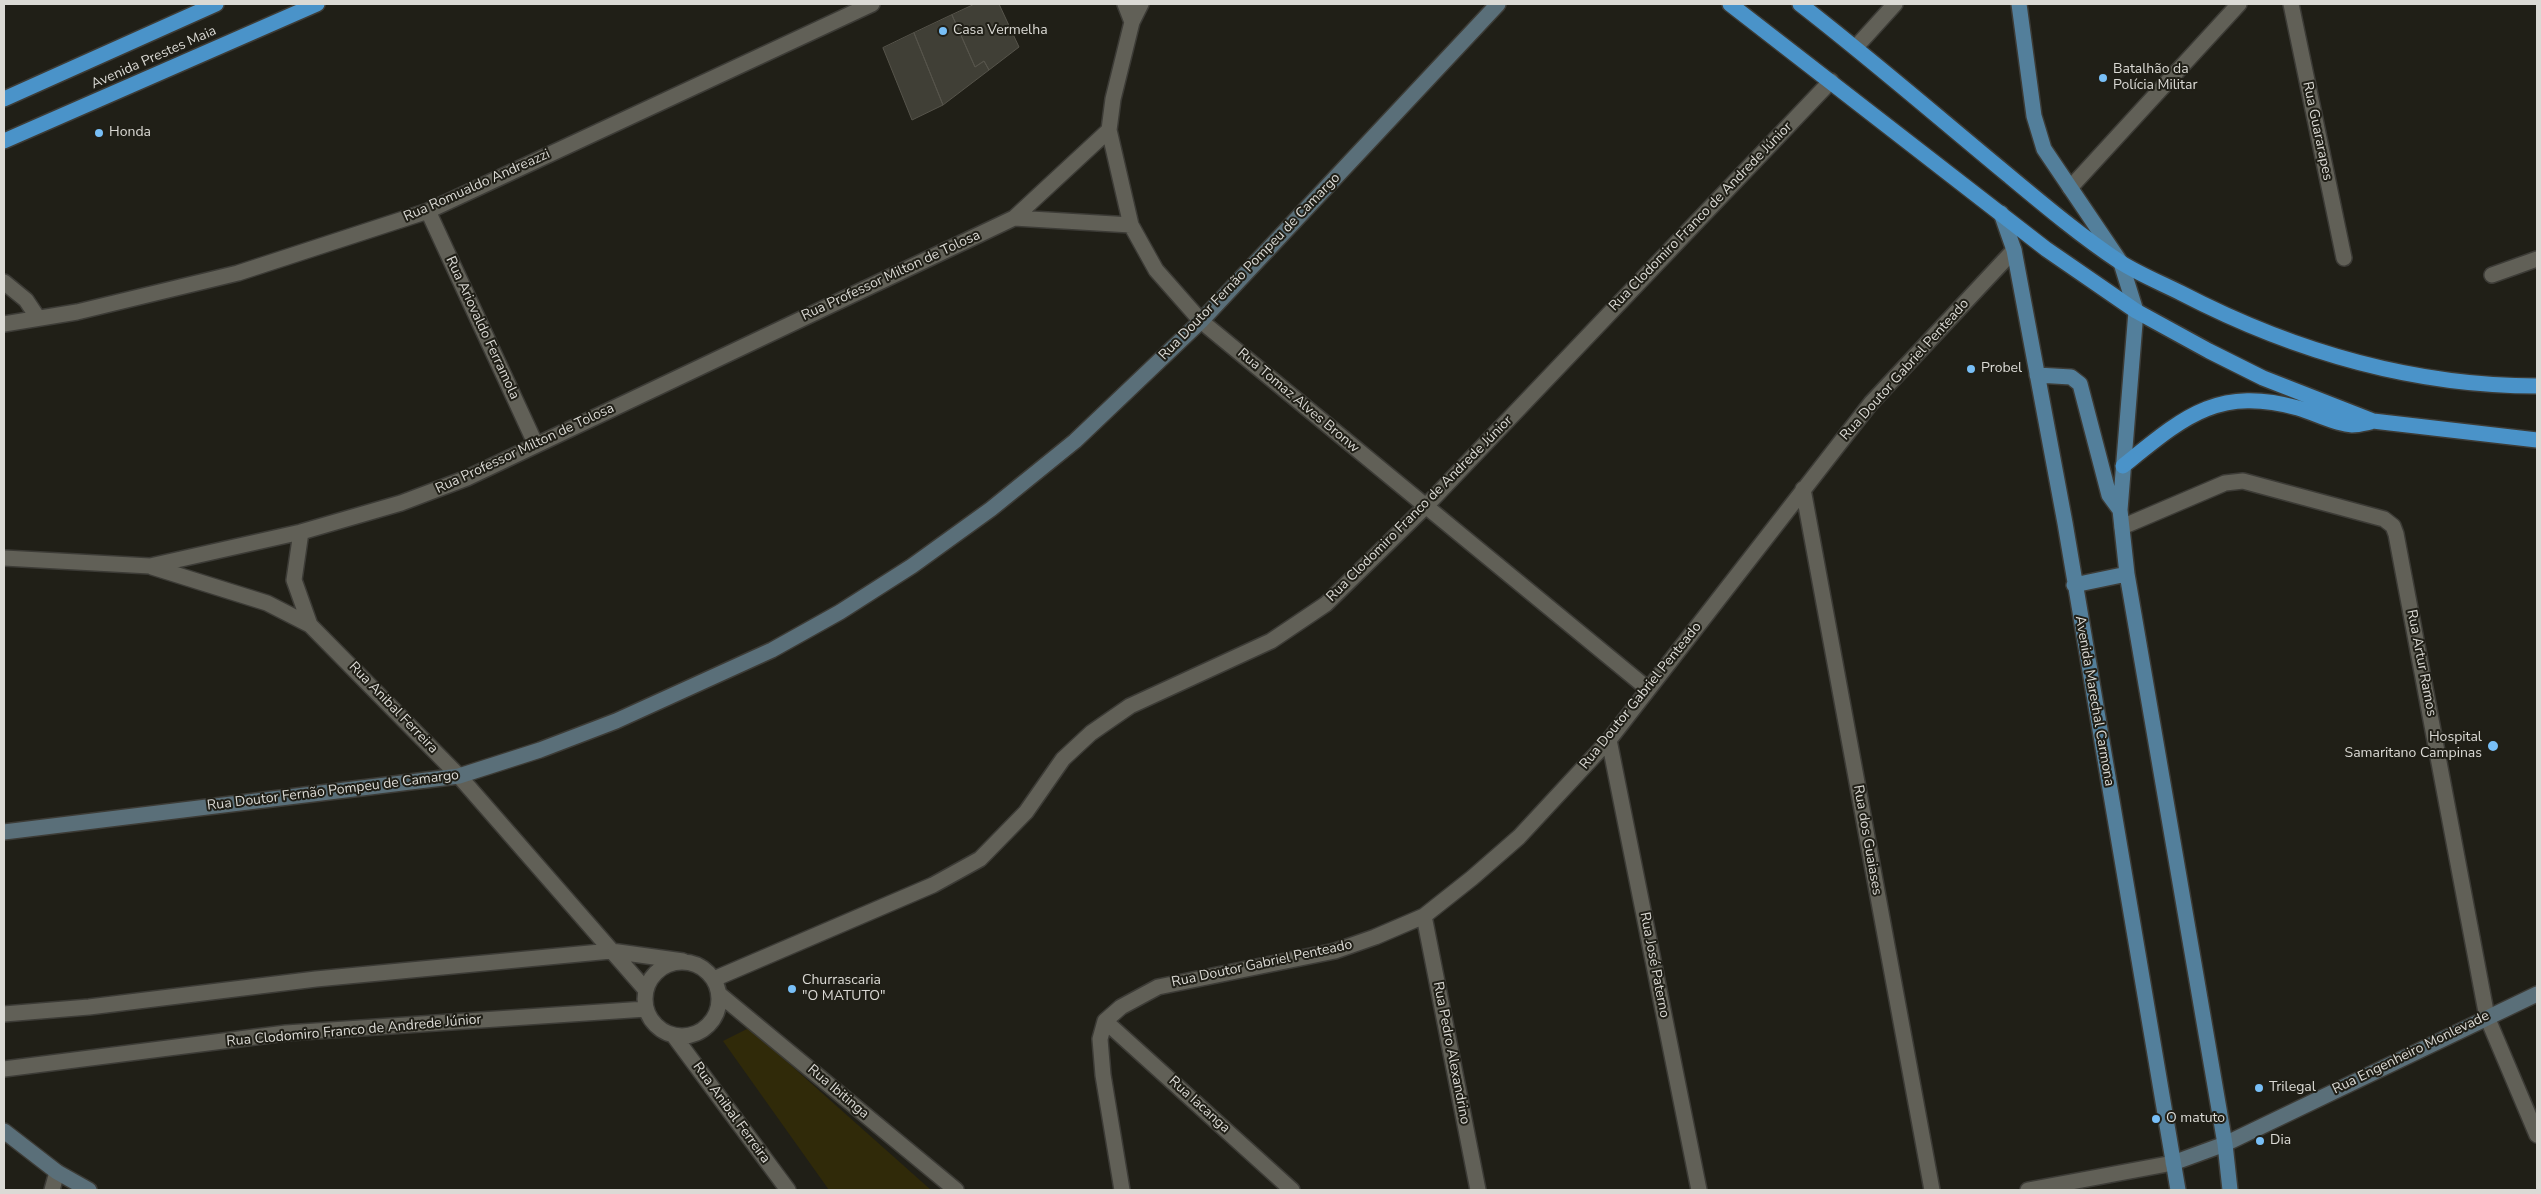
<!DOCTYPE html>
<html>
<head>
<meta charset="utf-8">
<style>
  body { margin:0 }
  #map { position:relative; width:2541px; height:1194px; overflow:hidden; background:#201f17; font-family:"Nunito Sans",sans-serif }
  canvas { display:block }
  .frame { position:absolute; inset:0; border:5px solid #dbdad5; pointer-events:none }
</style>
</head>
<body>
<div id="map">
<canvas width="2541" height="1194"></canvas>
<div class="frame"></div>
</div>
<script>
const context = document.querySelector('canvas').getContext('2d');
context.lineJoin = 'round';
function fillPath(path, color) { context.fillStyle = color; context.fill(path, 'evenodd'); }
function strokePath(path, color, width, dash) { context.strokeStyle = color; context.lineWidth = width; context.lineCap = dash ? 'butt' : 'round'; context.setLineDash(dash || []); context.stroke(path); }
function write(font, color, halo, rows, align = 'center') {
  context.font = font + ' "Nunito Sans",sans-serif'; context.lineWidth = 4; context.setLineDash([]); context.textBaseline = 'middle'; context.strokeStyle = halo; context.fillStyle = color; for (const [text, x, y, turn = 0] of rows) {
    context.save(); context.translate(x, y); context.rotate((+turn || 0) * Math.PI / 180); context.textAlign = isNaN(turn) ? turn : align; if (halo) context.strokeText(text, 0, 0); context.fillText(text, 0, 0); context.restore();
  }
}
const green = new Path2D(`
  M 749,1028 L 931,1190 L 829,1190 L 723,1041 Z`);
const building = new Path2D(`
  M 975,4 L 999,4 L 1019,47 L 989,70 L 984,61 L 975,67 L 952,15 Z
  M 952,15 L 975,67 L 984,61 L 989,70 L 943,105 L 914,33 Z
  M 914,33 L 943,105 L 912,120 L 883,48 Z`);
const street = new Path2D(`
  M 1125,4 L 1132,22
  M 1141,4 L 1132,22 L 1113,99 L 1109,130 L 1131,225 L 1156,270 L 1201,321 L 1648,689
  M 2291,4 L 2344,258
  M 1856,47 L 1895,4
  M 2070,188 L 2239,4
  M 428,211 L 536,445
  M 1014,218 L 1131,225
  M 2492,275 L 2537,259
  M 4,282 L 26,300 L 38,318
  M 4,324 L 77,312 L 238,273 L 428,211 L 872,4
  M 1803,489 L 1932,1190
  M 2122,527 L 2225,483 L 2243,481 L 2384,519 L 2393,526 L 2396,534 L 2487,1017 L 2537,1135
  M 301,532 L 294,580 L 310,625
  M 4,558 L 150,566 L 301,532 L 401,503 L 467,478 L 1014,218 L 1109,130
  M 152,567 L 267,603 L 310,625 L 459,776 L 645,989
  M 1609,740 L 1699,1190
  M 1424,916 L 1478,1190
  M645 999a37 37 0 1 1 74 0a37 37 0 1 1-74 0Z
  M 714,979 L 933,885 L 980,859 L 1026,812 L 1063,759 L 1091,733 L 1130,706 L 1271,641 L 1326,604 L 1425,507 L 1831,81
  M 719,994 L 956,1190
  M 4,1014 L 89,1007 L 316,979 L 611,951 L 683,961
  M 1105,1021 L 1292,1190
  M 674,1036 L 788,1190
  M 4,1069 L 286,1033 L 646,1009
  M 52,1190 L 57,1172
  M 1122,1190 L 1103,1075 L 1100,1039 L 1105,1021 L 1121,1007 L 1158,987 L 1335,951 L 1375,937 L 1424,916 L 1472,878 L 1519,837 L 1609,740 L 1871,403 L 2014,250
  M 2028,1190 L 2173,1163`);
const secondary = new Path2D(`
  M 4,832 L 459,776 L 540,750 L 616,721 L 772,650 L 840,612 L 912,566 L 991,509 L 1075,441 L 1201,321 L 1498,4
  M 4,1131 L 57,1172 L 89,1190
  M 2173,1163 L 2225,1144 L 2537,994`);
const primary = new Path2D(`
  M 2019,4 L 2034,116 L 2044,149 L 2121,263 L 2136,311 L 2120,510 L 2127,574 L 2225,1144 L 2230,1190
  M 2001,213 L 2014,250 L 2065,523 L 2178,1190
  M 2037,375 L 2071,377 L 2080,384 L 2109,495 L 2120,510
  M 2074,585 L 2127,574`);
const highway = new Path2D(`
  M 1730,4 L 2046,249 L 2136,311 L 2209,351 L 2263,378 L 2373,421 L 2537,440
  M 1800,4 C 1871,59 1939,118 2008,175 C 2044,205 2081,236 2120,262 C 2139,274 2161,283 2181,293 C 2291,350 2412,386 2537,386
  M 4,99 L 216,4
  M 4,141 L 317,4
  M 2123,466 C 2184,417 2217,386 2298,408 C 2315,413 2335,424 2352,425 C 2358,425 2366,423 2371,422`);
const markers = [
  [943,31,5,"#78bff7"],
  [2103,78,5,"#78bff7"],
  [99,133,5,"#78bff7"],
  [1971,369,5,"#78bff7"],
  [2493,746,6,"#78bff7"],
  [792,989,5,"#78bff7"],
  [2259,1088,5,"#78bff7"],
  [2156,1119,5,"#78bff7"],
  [2260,1141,5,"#78bff7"]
];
const poiNames = [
  ["Casa Vermelha",953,31],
  ["Batalhão da",2113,70],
  ["Polícia Militar",2113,86],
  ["Honda",109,133],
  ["Probel",1981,369],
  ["Hospital",2482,738,"right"],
  ["Samaritano Campinas",2482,754,"right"],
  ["Churrascaria",802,981],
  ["\"O MATUTO\"",802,997],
  ["Trilegal",2269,1088],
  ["O matuto",2166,1119],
  ["Dia",2270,1141]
];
const streetNames = [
  ["Avenida Prestes Maia",154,58,-24],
  ["Rua Guararapes",2317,131,78],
  ["Rua Romualdo Andreazzi",477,186,-24],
  ["Rua Clodomiro Franco de Andrede Júnior",1701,217,-46],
  ["Rua Doutor Fernão Pompeu de Camargo",1250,267,-46],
  ["Rua Professor Milton de Tolosa",891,276,-25],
  ["Rua Ariovaldo Ferramola",482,328,65],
  ["Rua Doutor Gabriel Penteado",1905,370,-48],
  ["Rua Tomaz Alves Bronw",1298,401,40],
  ["Rua Professor Milton de Tolosa",525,449,-25],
  ["Rua Clodomiro Franco de Andrede Júnior",1420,509,-45],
  ["Rua Artur Ramos",2421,663,79],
  ["Rua Doutor Gabriel Penteado",1641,696,-51],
  ["Avenida Marechal Carmona",2094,701,80],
  ["Rua Anibal Ferreira",393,708,46],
  ["Rua Doutor Fernão Pompeu de Camargo",333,791,-7],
  ["Rua dos Guaiases",1867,840,80],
  ["Rua Doutor Gabriel Penteado",1262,964,-12],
  ["Rua José Paterno",1654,965,79],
  ["Rua Clodomiro Franco de Andrede Júnior",354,1031,-5],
  ["Rua Pedro Alexandrino",1451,1053,79],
  ["Rua Engenheiro Monlevade",2411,1053,-26],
  ["Rua Ibitinga",838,1092,40],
  ["Rua Iacanga",1199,1105,42],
  ["Rua Anibal Ferreira",731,1113,54]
];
fillPath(green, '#302a09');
fillPath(building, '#403f36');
strokePath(building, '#56544b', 1);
strokePath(street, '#3c3b36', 18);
strokePath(secondary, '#3c3b36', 18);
strokePath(primary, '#3c3b36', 18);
strokePath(highway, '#3c3b36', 18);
strokePath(street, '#616057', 15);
strokePath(secondary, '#5a6f79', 15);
strokePath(primary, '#537f9b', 15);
strokePath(highway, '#4a93c9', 15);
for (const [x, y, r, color] of markers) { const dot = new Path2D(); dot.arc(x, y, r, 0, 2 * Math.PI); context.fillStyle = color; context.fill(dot); strokePath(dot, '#201f17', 2); }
write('14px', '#dbdad5', '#201f17', poiNames, 'left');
write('14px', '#dbdad5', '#201f17', streetNames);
</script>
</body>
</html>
